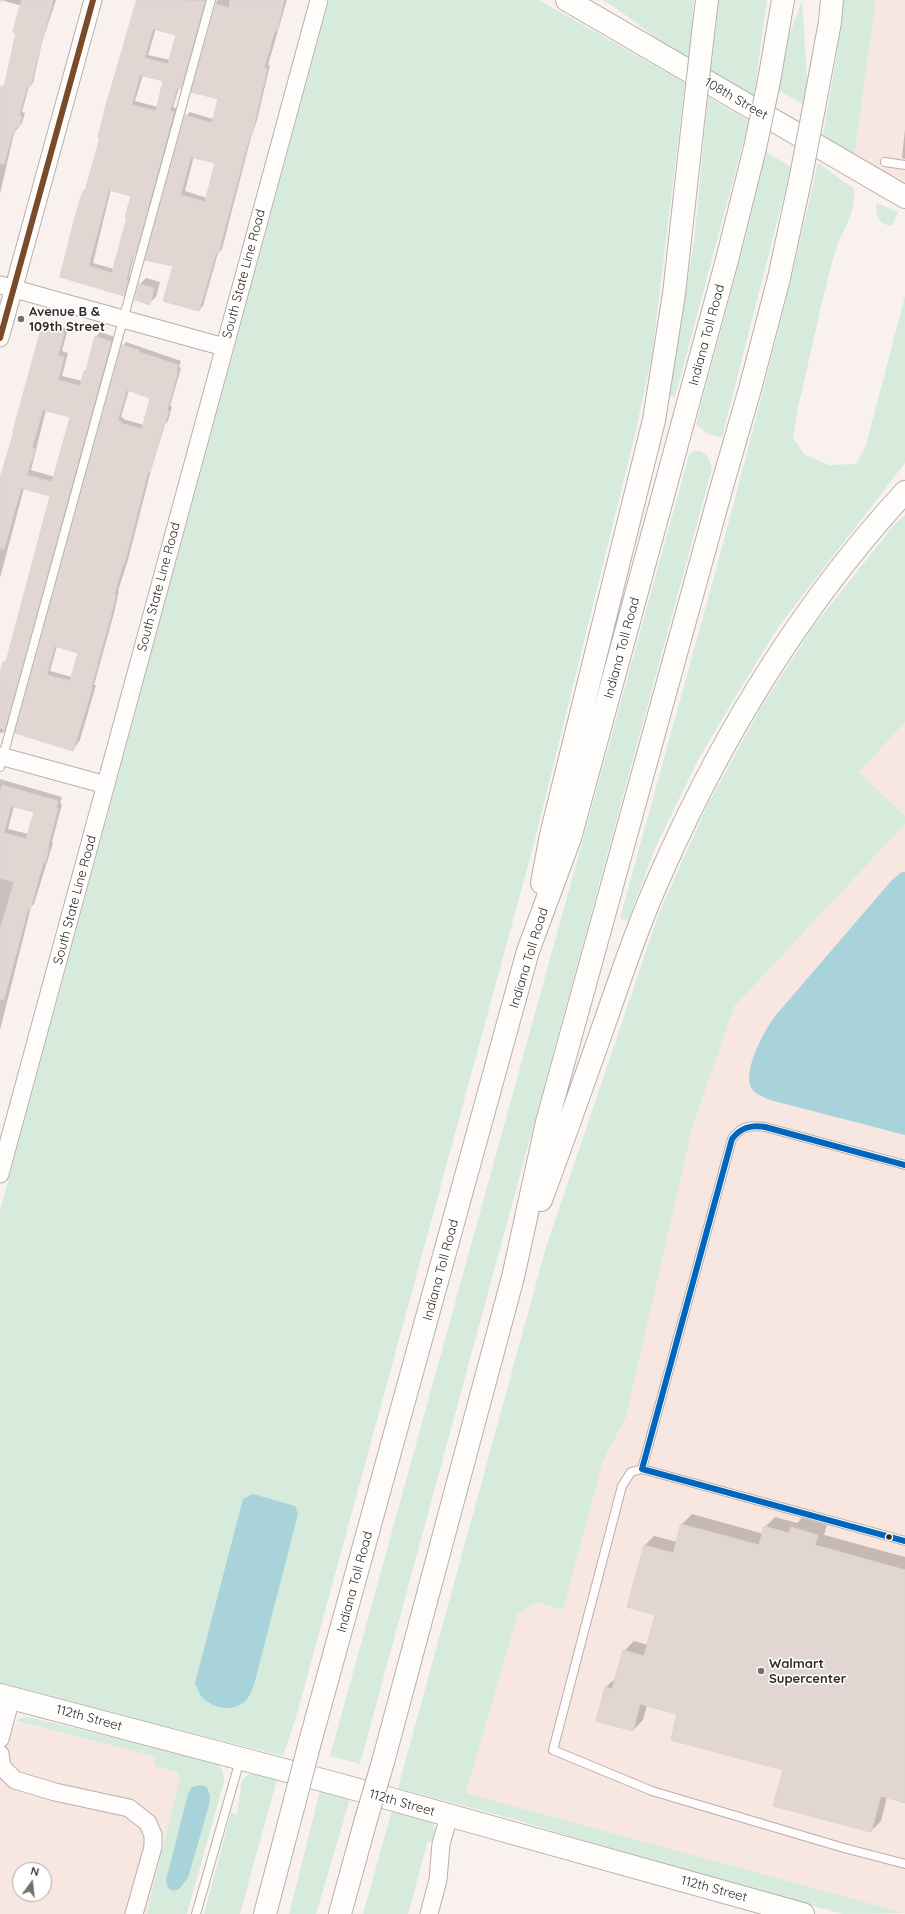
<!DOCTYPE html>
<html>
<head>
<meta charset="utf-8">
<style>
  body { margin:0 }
  #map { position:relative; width:905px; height:1914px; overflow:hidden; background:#f9f1ee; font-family:Quicksand,sans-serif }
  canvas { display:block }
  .north { position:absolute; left:12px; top:1862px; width:40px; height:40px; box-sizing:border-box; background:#fff; border:1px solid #acaaa9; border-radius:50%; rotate:15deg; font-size:11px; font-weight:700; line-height:16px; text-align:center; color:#302a27 }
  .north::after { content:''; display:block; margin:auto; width:14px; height:18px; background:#76706d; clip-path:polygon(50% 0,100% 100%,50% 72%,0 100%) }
</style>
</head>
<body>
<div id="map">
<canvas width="905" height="1914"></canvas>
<div class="north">N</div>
</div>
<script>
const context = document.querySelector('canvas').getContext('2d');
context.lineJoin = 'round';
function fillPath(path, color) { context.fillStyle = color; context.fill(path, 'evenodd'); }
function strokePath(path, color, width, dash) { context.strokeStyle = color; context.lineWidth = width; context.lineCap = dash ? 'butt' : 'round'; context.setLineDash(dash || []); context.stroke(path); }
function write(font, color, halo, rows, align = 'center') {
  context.font = font + ' Quicksand,sans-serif'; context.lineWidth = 3; context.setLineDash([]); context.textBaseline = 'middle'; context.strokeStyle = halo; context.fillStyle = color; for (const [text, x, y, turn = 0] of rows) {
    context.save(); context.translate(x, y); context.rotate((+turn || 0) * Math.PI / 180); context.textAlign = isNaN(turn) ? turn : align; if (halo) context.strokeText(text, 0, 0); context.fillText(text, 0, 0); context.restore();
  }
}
const built = new Path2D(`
  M 876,0 L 905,0 L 905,181 L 854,156 Z
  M 905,722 L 905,816 L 859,772 Z
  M 905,824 L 905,1913 L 466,1793 L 518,1614 L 537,1602 L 563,1610 L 603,1461 L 626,1417 L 692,1129 L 734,1007 Z
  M 0,1718 L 155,1757 L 155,1766 L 177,1772 L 180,1777 L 147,1914 L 0,1914 ZM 20,1870 L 44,1870 L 44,1894 L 20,1894 Z`);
const green = new Path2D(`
  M 329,0 L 539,0 L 685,83 L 652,355 L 634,439 L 533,847 L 297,1714 L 283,1756 L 184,1731 L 151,1726 L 0,1685 L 0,1211 Z
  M 602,0 L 694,0 L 689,58 L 660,41 L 616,8 Z
  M 719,0 L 767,0 L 754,96 L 711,70 Z
  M 802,0 L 807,78 L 803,104 L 779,91 L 788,39 Z
  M 843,0 L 876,0 L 854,156 L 822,141 L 839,42 Z
  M 708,97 L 749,121 L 675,397 L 669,395 L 694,242 Z
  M 766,152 L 791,167 L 722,437 C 710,437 705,432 696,424 L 746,236 Z
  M 818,163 L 854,189 C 857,212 842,230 835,252 C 820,304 810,359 797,412 L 793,438 L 804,454 L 829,465 L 856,464 L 866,445 L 905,296 L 905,463 L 779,626 L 737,694 L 699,758 L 655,848 L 628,921 L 620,918 C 689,667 761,417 818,163 Z
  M 877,203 L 898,212 L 892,226 C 879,225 874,215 877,203 Z
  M 694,451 L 701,451 L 708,457 L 712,468 L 360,1764 L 330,1756 L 689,455 Z
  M 905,515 L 905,722 L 859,772 L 905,816 L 905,824 L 734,1007 L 692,1129 L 626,1417 L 603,1461 L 563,1610 L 537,1602 L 518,1614 L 466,1793 L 905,1913 L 843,1914 L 673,1867 L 513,1819 L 398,1788 L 546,1247 L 659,913 L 707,806 L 760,709 L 813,627 L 894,525 Z
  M 28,1717 L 216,1762 L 223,1770 L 224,1781 L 187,1914 L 147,1914 L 180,1777 L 177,1772 L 155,1766 L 155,1757 L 16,1721 L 20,1718 Z
  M 251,1773 L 277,1779 L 240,1914 L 204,1914 L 231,1813 L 237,1814 L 242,1780 Z
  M 320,1791 L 350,1799 L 316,1914 L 289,1914 Z
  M 392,1810 L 430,1820 L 434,1824 L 435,1843 L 428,1841 L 408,1914 L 363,1914 Z`);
const water = new Path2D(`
  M 902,872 L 905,872 L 905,1135 L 770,1100 C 764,1097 756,1095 752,1089 C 741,1072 765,1029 776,1015 L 892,880 Z
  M 253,1494 L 295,1506 L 298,1514 L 254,1685 C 252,1689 250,1696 247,1699 C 237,1713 212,1709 202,1697 C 199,1694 197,1687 195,1683 L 243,1499 Z
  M 200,1785 L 207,1787 L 210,1796 L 209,1805 L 188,1878 L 179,1889 L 173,1891 L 168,1888 L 166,1880 L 188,1794 L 192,1787 Z`);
const shadow = new Path2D(`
  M 0,0 L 56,0 L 42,42 L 33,83 L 29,86 L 22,112 L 25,113 L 22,123 L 14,133 L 0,194 L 0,94 L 2,87 L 6,83 L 17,33 L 22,6 L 1,0 L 0,3 Z
  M 139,0 L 208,0 L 184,84 L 179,88 L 173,107 L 178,109 L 138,252 L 134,256 L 129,277 L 131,277 L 128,291 L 124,295 L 62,276 L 84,191 L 87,188 L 101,138 L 105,109 ZM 156,28 L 178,35 L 170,60 L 148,55 ZM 143,75 L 164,81 L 158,107 L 135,101 ZM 111,189 L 132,195 L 128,217 L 114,269 L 93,263 Z
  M 217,0 L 287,0 L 268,65 L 270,65 L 257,120 L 251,137 L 222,249 L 218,253 L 203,306 L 199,310 L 174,266 L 186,116 L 190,112 L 213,119 L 219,99 L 193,91 ZM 194,156 L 216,163 L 207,198 L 185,191 Z
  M 905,129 L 905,159 L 902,158 Z
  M 146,278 L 160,282 L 156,297 L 149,303 L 139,285 Z
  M 47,323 L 68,329 L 62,351 L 68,353 L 62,376 L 82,381 L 85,371 L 88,369 L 96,337 L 100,332 L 115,337 L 7,729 L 2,733 L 0,733 L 0,678 L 4,662 L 8,659 L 51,496 L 24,488 L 0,578 L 0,484 L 43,328 ZM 46,410 L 71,416 L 55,477 L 31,470 Z
  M 126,342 L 181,361 L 179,367 L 181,368 L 170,406 L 172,407 L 168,421 L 165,424 L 151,470 L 128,560 L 118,591 L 119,591 L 114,613 L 94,685 L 96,685 L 80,740 L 73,750 L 16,732 L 123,346 ZM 129,390 L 152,398 L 144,425 L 123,419 L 124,418 L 121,417 ZM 57,646 L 79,652 L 72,677 L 50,671 Z
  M 0,779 L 62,797 L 60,803 L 62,804 L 52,842 L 53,843 L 34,904 L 31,907 L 0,1030 ZM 14,806 L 35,812 L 29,834 L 8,829 Z
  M 692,1514 L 764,1534 L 765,1527 L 775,1517 L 797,1523 L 802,1518 L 827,1525 L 824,1535 L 905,1557 L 905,1802 L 887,1797 L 881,1821 L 871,1831 L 784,1769 L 679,1713 L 647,1705 L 643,1720 L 633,1730 L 597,1720 L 606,1687 L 617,1677 L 624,1651 L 634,1641 L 648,1645 L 657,1614 L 644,1546 L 654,1536 L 677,1542 L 682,1524 Z`);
const building = new Path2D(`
  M 22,0 L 53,0 L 30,87 L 27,87 L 19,116 L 22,116 L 19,127 L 16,127 L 14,135 L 12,134 L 4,164 L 0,163 L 0,86 L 4,87 L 16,33 L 13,32 Z
  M 137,0 L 205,1 L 181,89 L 177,88 L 170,111 L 174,112 L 135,257 L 132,256 L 126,281 L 128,281 L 124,296 L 60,277 L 75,217 L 83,191 L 85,191 L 100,138 L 98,138 L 105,109 ZM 153,29 L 176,35 L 168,64 L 145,58 ZM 140,75 L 163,81 L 156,111 L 132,105 ZM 109,190 L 131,196 L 125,217 L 127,217 L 112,273 L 89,266 Z
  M 230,0 L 284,0 L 277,31 L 275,30 L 264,68 L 267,69 L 254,125 L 248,142 L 218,254 L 216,253 L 199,311 L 163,301 L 173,266 L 145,260 L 185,115 L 212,123 L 218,99 L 191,92 L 216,4 L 229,8 ZM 191,157 L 215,163 L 205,202 L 181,195 Z
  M 139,284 L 154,288 L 150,305 L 135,300 Z
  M 42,327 L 64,333 L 58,356 L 64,357 L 58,380 L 80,386 L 84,371 L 86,371 L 95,336 L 111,342 L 5,730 L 0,728 L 0,674 L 3,662 L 6,662 L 50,496 L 21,488 L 4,549 L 0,548 L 0,478 L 14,432 L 13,432 ZM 43,410 L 70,417 L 52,482 L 27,475 L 35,449 L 32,448 Z
  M 122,345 L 139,350 L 139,352 L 178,365 L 176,371 L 178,371 L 167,410 L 169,411 L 164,426 L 163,426 L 150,473 L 148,472 L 124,565 L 123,564 L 114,595 L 116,595 L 110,618 L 91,688 L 92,689 L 73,751 L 15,733 ZM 127,390 L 150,398 L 142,429 L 120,423 L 121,421 L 118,421 ZM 55,646 L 78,653 L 70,681 L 47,675 Z
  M 2,785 L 58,801 L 56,808 L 58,808 L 48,846 L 49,847 L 45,863 L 43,863 L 30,910 L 28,909 L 4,999 L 0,999 L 0,930 L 14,882 L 0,878 L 0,794 ZM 11,806 L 34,812 L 26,839 L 4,833 Z
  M 681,1524 L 759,1545 L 764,1526 L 789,1533 L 791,1527 L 818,1535 L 815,1545 L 905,1570 L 905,1803 L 881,1796 L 871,1832 L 773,1806 L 783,1770 L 671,1740 L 677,1714 L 640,1704 L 633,1731 L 596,1721 L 605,1687 L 612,1689 L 623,1650 L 644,1656 L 655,1615 L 627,1607 L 644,1545 L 673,1553 Z`);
const lane = new Path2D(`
  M 885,162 L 905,165
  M 0,767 L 211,0
  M 642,1469 L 732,1139 C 741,1126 750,1125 765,1127 L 905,1165
  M 905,1541 L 642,1469 L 631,1472 L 622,1486 L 553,1750 L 652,1791 L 844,1848 L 905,1864
  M 196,1914 L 240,1760`);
const street = new Path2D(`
  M 0,285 L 224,347
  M 0,338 L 93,0
  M 0,756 L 106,785
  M 0,1174 L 319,0
  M 0,1739 L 11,1698
  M 0,1754 L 2,1767 L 15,1780 L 55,1792 L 129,1808 L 148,1823 L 153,1835 L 153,1847 L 134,1914
  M 429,1914 L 438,1880 L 441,1844 L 449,1816`);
const secondary = new Path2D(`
  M 567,0 L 905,197
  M 0,1695 L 337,1784 L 803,1914`);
const highway = new Path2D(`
  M 702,42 L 707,0
  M 769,81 L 783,0
  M 814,108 L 830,22 L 832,0
  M 542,883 L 551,835 L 654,420 L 674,294 L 694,113
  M 541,1200 C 563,1141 584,1081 605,1022 C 623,970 641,917 664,867 C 725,730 804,602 905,492
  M 310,1742 L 528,951 L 570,838 L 727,260 L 755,148
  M 383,1762 L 513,1277 L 547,1122 L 722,486 L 750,389 L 779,278 L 801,176
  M 265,1914 L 294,1804
  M 340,1914 L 365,1823`);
const highwayBridge = new Path2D(`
  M 694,113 L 702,42
  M 755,148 L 769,81
  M 801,176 L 814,108
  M 294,1804 L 310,1742
  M 365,1823 L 383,1762`);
const bus1 = new Path2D(`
  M 905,1165 L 765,1127 C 751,1125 741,1127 732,1139 L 642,1469 L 905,1541`);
const bus2 = new Path2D(`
  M 0,338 L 93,0`);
const markers = [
  [21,319,4,"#76706d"],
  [889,1537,3.5,"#302a27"],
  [761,1671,4,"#76706d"]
];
const streetNames = [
  ["108th Street",736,99,30],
  ["South State Line Road",244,274,-75],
  ["Indiana Toll Road",707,335,-75],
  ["South State Line Road",159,587,-75],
  ["Indiana Toll Road",622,648,-75],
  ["South State Line Road",75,900,-75],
  ["Indiana Toll Road",529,958,-73],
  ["Indiana Toll Road",441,1270,-75],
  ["Indiana Toll Road",355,1582,-75],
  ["112th Street",89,1718,15],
  ["112th Street",402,1803,16],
  ["112th Street",714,1889,15]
];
const poiNames = [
  ["Avenue B &",29,312],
  ["109th Street",29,327],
  ["Walmart",769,1664],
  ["Supercenter",769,1679]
];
fillPath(built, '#f8e6e0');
fillPath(green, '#d6ebdc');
fillPath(water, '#a8d3da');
fillPath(shadow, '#0003');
fillPath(building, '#e2d6d2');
strokePath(building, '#dbd4d1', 1);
strokePath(lane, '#b6b0ad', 10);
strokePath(street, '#b6b0ad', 19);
strokePath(secondary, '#b6b0ad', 24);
strokePath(highway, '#b6b0ad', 24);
strokePath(lane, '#fefdfc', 8);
strokePath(street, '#fefdfc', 17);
strokePath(secondary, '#fefdfc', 22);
strokePath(highway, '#fefdfc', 22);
strokePath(highwayBridge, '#b6b0ad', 24, []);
strokePath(highwayBridge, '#fefdfc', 22);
strokePath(bus1, '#0065bd', 6);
strokePath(bus2, '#7a4b2a', 6);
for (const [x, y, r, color] of markers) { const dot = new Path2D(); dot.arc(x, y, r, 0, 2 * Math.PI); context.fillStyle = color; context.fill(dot); strokePath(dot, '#fff', 1.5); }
write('13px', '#302a27', '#fff', streetNames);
write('bold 13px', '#302a27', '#fff', poiNames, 'left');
</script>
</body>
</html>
